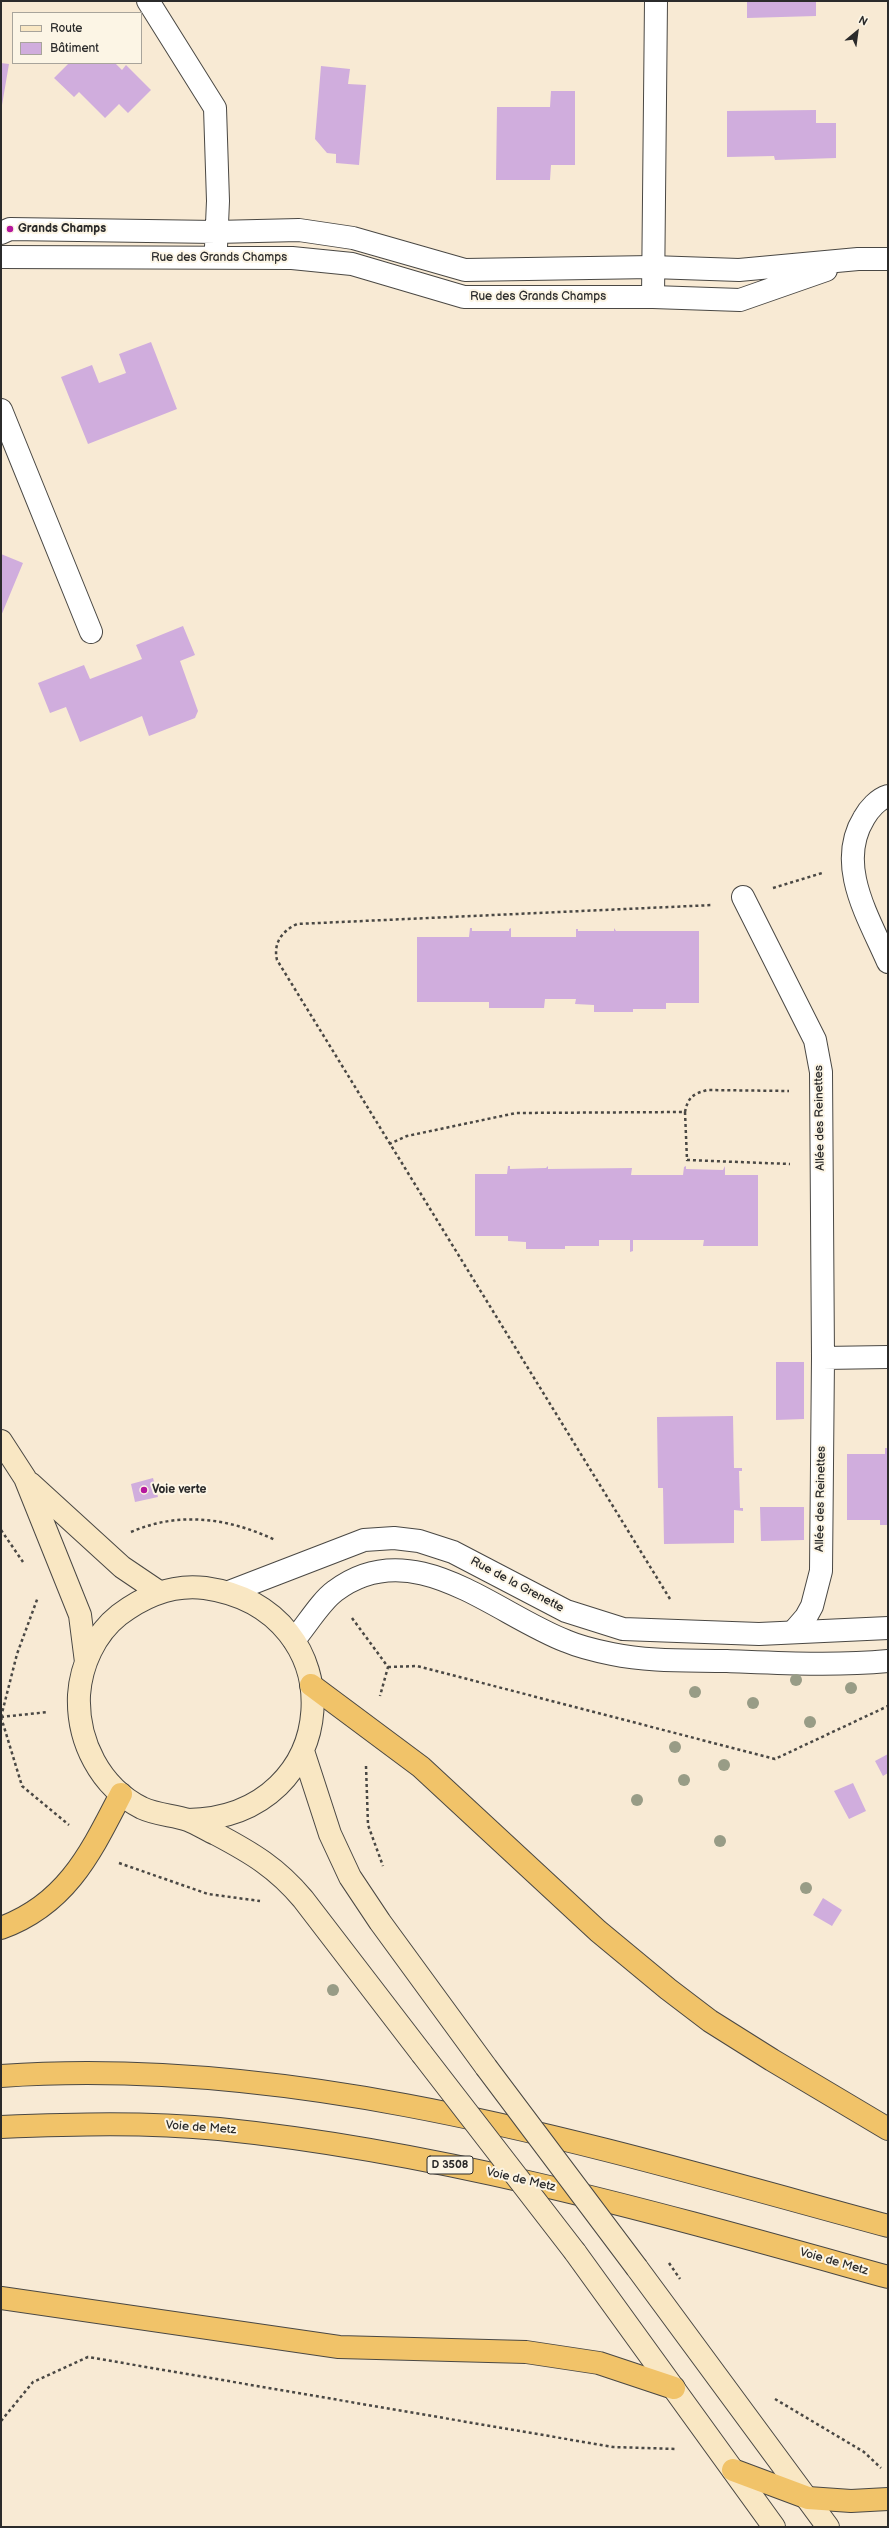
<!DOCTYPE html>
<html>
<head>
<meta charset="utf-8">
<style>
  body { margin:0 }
  #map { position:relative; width:889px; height:2528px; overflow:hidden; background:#f8ead4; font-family:"Balsamiq Sans",sans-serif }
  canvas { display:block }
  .frame { position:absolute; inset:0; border:2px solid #2b2b2b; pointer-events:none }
  .legend { position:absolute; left:12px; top:12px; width:130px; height:52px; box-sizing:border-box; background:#fcf5e5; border:1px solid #a8a49b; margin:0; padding:5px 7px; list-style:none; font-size:12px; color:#2b2b2b }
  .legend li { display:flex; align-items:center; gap:8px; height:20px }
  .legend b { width:20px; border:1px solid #a8a49b }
  .north { position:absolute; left:837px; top:12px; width:40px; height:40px; -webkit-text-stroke:3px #fcf5e5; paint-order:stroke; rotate:29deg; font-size:11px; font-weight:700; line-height:16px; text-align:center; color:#2b2b2b }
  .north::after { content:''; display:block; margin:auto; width:14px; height:18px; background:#2b2b2b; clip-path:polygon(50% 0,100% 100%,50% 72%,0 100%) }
</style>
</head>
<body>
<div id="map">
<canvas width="889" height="2528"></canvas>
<div class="frame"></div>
<ul class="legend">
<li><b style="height:5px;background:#f9e7c3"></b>Route</li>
<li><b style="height:11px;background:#d0addd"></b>Bâtiment</li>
</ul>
<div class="north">N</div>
</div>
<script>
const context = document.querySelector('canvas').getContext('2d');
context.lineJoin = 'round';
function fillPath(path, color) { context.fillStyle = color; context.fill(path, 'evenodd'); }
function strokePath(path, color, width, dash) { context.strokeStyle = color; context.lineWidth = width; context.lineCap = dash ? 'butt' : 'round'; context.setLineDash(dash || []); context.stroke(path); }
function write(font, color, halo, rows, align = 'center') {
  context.font = font + ' "Balsamiq Sans",sans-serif'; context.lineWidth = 4; context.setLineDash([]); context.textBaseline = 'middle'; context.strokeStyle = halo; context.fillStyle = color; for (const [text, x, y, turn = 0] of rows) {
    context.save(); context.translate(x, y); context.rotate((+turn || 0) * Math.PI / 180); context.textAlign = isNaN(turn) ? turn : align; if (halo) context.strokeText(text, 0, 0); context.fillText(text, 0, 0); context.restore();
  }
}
const building = new Path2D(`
  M 747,1 L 816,1 L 816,16 L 747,18 Z
  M 1,63 L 9,64 L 2,105 L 1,105 Z
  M 69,63 L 115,63 L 122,70 L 126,65 L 151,90 L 128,113 L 119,104 L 105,118 L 79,92 L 74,97 L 54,78 Z
  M 321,66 L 350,69 L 348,84 L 366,85 L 359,165 L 336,163 L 336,154 L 327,153 L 315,139 Z
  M 551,91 L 575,91 L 575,165 L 551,165 L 550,180 L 496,180 L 497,107 L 550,107 Z
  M 816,110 L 816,123 L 836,123 L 836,158 L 775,160 L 774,156 L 727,157 L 727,111 Z
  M 151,342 L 177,409 L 88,444 L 61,377 L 92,365 L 99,383 L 126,373 L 119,354 Z
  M 1,554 L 23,563 L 1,616 Z
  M 183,626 L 195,655 L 180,661 L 198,711 L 195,718 L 149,736 L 142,716 L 80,742 L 66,707 L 50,713 L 38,683 L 84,665 L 90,679 L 142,659 L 136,645 Z
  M 470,928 L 472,928 L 472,931 L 509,931 L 509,929 L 511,928 L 511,937 L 576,937 L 576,929 L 578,929 L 578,931 L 614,931 L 614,928 L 616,931 L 699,931 L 699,1003 L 666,1003 L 666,1009 L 633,1009 L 633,1012 L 594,1012 L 594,1005 L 575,1004 L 576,999 L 545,999 L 544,1008 L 489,1008 L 489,1002 L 417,1002 L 417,937 L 469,937 Z
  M 508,1166 L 510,1166 L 510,1169 L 546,1168 L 548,1166 L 548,1169 L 632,1168 L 631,1175 L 683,1175 L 684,1167 L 686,1166 L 686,1169 L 723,1170 L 725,1166 L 725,1175 L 758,1175 L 758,1246 L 703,1246 L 704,1240 L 633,1240 L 633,1251 L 630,1252 L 630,1240 L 599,1240 L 599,1246 L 565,1246 L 565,1249 L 526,1249 L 526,1242 L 508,1241 L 508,1236 L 475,1236 L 475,1174 L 507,1174 Z
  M 776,1362 L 804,1362 L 804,1419 L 776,1420 Z
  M 733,1416 L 734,1468 L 742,1468 L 742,1471 L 739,1471 L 740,1508 L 743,1508 L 743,1511 L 734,1510 L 734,1543 L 664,1544 L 663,1488 L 658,1488 L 657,1417 Z
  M 885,1448 L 888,1448 L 888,1525 L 880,1525 L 880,1520 L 847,1520 L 847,1454 L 885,1454 Z
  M 153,1478 L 158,1497 L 135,1502 L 131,1484 Z
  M 760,1507 L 804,1507 L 804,1540 L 761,1541 Z
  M 888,1754 L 888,1773 L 883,1776 L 875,1761 Z
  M 853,1783 L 866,1811 L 849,1819 L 834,1791 Z
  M 823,1898 L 842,1910 L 832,1926 L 813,1915 Z`);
const path = new Path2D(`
  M 773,888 L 822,873
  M 685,1112 L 687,1160 L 790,1164
  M 389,1144 L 407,1136 L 516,1113 L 685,1112 C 688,1097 693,1094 707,1090 L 789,1091
  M 1,1530 L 23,1562
  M 131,1532 C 179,1511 229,1518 275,1540
  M 670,1599 L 277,960 C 273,943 282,931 297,924 L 713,905
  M 352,1618 L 388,1667 L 380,1696
  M 388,1667 L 417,1666 L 775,1759 L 888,1706
  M 1,1717 L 17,1654 L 38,1597
  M 1,1717 L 22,1786 L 69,1825
  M 1,1717 L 48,1712
  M 366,1766 L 368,1825 L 383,1866
  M 119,1863 L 208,1894 L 260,1901
  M 775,2399 L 864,2452 L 881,2468
  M 1,2421 L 33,2382 L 88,2357 L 613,2447 L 677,2449`);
const service = new Path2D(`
  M 653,297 L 656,1`);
const minor = new Path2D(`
  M 148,1 L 215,108 L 218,201 L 216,247
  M 1,233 L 10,229 L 216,232 L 299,230 L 353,238 L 465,270 L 652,267 L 739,270 L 858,259 L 888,259
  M 1,257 L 292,258 L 352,264 L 464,297 L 653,297 L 740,300 L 826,270
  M 1,410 L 91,632
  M 888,796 C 878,799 869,809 864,818 C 835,865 869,918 888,962
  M 743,897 L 815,1040 L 821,1072 L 823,1358 L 821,1571 L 812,1606 L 806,1617 L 793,1632
  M 823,1358 L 888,1357`);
const tertiary = new Path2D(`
  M 229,1592 L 364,1540 L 394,1538 L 419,1541 L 453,1552 L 566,1611 L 623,1629 L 759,1634 L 888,1628
  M 294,1640 C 306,1626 321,1601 335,1591 C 413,1532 495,1614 566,1641 C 580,1647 597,1651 612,1654 C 650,1662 689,1660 727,1661 C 781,1663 834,1666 888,1661`);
const secondary = new Path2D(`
  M 1,1441 L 25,1478 L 80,1615 L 86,1662
  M 30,1483 L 122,1567 L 159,1592
  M 303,1751 L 330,1834 L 350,1877 L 380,1922 L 486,2067
  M 188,1820 C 345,1817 357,1610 205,1588 C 174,1584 144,1596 119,1615 C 95,1634 81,1665 79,1695 C 77,1741 100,1787 142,1808 C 157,1815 173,1815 188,1820 C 198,1824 207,1830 216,1834 C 252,1853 277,1868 303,1899 L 422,2054
  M 575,2252 L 774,2527
  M 637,2268 L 828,2527`);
const trunk = new Path2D(`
  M 311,1685 L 421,1767 L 598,1931 L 668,1989 L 710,2021 L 772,2060 L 888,2129
  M 1,1928 C 67,1904 91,1852 121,1794
  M 1,2076 C 303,2055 600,2148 888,2226
  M 1,2127 C 74,2124 146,2122 219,2129 C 447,2152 668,2216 888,2277
  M 1,2298 L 339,2347 L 526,2352 L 599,2363 L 674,2388
  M 733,2470 L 808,2498 L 851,2501 L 888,2499`);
const pathBridge = new Path2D(`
  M 669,2263 L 680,2279`);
const secondaryBridge = new Path2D(`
  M 422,2054 L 575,2252
  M 486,2067 L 637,2268`);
const trees = [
  [796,1680],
  [851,1688],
  [695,1692],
  [753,1703],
  [810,1722],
  [675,1747],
  [724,1765],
  [684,1780],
  [637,1800],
  [720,1841],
  [806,1888],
  [333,1990]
];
const markers = [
  [10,229,4,"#b5179e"],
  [144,1490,4,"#b5179e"]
];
const shields = [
  [450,2165,46]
];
const shieldNames = [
  ["D 3508",450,2165]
];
const poiNames = [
  ["Grands Champs",18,229],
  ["Voie verte",152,1490]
];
const streetNames = [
  ["Rue des Grands Champs",219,258],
  ["Rue des Grands Champs",538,297],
  ["Allée des Reinettes",820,1118,-91],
  ["Allée des Reinettes",821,1499,-89],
  ["Rue de la Grenette",517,1585,28],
  ["Voie de Metz",201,2128,4],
  ["Voie de Metz",521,2180,13],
  ["Voie de Metz",834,2262,16]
];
fillPath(building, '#d0addd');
strokePath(service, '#4a4844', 24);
strokePath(minor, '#4a4844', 24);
strokePath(tertiary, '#4a4844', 24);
strokePath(secondary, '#4a4844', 24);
strokePath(trunk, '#4a4844', 24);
strokePath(path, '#4a4844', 2.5, [3, 3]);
strokePath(service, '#fff', 22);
strokePath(minor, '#fff', 22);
strokePath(tertiary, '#fff', 22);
strokePath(secondary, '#f9e7c3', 22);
strokePath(trunk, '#f1c369', 22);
strokePath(secondaryBridge, '#4a4844', 24, []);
strokePath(pathBridge, '#4a4844', 2.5, [3, 3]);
strokePath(secondaryBridge, '#f9e7c3', 22);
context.fillStyle = '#989c86';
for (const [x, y] of trees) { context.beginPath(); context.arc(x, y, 6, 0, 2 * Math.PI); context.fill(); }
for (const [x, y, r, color] of markers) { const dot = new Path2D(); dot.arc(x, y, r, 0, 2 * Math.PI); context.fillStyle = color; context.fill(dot); strokePath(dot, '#fcf5e5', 1.5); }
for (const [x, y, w] of shields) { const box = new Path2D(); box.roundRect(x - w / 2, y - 9, w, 18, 3); context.fillStyle = '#fcf5e5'; context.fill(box); strokePath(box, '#2b2b2b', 1); }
write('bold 11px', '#2b2b2b', null, shieldNames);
write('bold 12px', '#2b2b2b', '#fcf5e5', poiNames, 'left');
write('12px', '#2b2b2b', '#fcf5e5', streetNames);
</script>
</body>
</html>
